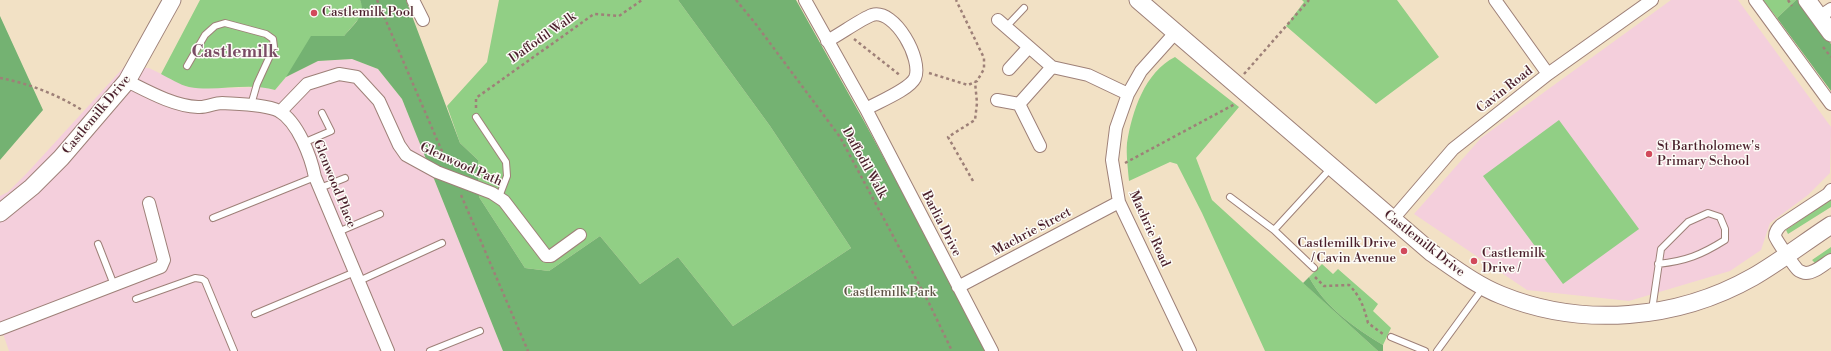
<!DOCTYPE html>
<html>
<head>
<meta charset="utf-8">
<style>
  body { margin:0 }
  canvas { display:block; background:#f2e1c5 }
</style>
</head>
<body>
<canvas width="1831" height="351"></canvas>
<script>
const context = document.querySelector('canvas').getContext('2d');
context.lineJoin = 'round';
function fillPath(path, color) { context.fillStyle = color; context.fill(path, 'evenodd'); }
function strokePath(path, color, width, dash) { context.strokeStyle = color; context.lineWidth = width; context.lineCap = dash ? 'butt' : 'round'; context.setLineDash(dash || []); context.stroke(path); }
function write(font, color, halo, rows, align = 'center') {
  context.font = font + ' "Libre Bodoni",serif'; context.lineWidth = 3; context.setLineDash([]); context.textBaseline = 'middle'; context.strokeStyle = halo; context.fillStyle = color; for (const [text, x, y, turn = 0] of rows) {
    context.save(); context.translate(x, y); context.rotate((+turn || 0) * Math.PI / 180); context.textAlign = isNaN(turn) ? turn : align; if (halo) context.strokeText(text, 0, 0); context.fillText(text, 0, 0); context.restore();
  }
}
const built = new Path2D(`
  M 1671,0 L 1738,0 L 1831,127 L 1830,173 L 1808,195 L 1770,223 L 1761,250 L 1730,271 L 1629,301 L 1527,290 L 1414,214 L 1481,138 Z
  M 352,59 L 378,69 L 402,99 L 503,351 L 9,351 L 0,325 L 0,196 L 8,192 L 27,173 L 124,67 L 149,68 L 188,87 L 226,88 L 265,87 L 275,90 L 286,77 L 318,61 Z`);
const green = new Path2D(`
  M 200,0 L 360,0 L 363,6 L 362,15 L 344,36 L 286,77 L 275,90 C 248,82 217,92 189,87 C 180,85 169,78 161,74 Z
  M 499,0 L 678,0 L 770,126 L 851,248 L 733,326 L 678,257 L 640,284 L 600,236 L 549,271 L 525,268 L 479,197 L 478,160 L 460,143 L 447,106 L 487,62 Z
  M 1302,0 L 1397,0 L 1439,57 L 1376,104 L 1286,26 L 1304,2 Z
  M 1763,0 L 1796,0 L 1777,18 Z
  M 1175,57 L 1239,107 L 1196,158 L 1212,200 L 1378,351 L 1265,351 L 1202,213 L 1177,164 L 1170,162 L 1129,181 C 1128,169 1126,155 1127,143 C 1132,111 1145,72 1175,57 Z
  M 1559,120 L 1639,229 L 1563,284 L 1483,176 Z
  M 1831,199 L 1831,207 L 1788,234 L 1786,230 Z
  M 1831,247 L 1831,255 L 1815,263 L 1812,260 Z
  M 1322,264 L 1333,274 L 1338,269 L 1378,304 L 1373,311 L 1391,328 L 1383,345 C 1355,328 1325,307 1309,277 Z`);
const forest = new Path2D(`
  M 360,0 L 406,0 L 460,143 L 478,160 L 479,197 L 525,268 L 549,271 L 600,236 L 640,284 L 678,257 L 733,326 L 851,248 L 770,126 L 678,0 L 796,0 L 865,123 L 988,351 L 503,351 L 402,99 L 378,69 L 352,59 L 318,61 L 286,77 L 311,36 L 344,36 C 353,25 367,15 360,0 Z
  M 1796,0 L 1800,0 L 1831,44 L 1831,91 L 1777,18 Z
  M 0,16 L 43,110 L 0,160 Z
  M 1309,277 C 1325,307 1355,328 1383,345 L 1383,351 L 1378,351 L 1303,283 Z`);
const path = new Path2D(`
  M 377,0 L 447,163
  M 736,0 L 755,23 L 840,137 L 929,303 L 952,351
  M 1788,0 L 1792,6
  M 854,39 L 901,76
  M 1823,47 L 1831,57
  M 929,73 L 968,85 L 977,81 L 984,69 L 984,58 L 956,0
  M 1244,74 L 1309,0
  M 0,78 C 28,83 58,95 82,110
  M 476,108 L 476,98 L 594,14 L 619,16 L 642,0
  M 1125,163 L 1235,104
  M 973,181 L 948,137 L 975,120 L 977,103 L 975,82
  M 461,195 L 528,351
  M 1315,277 L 1324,286 L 1349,285 C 1360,296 1364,307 1368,323 L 1383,334`);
const lane = new Path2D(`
  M 1006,27 L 1024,8
  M 187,66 L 205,35 L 215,26 L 225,23 L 266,34 L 273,39 L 274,47 L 257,84 L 251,105
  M 476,117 L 506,162 L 507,176 L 499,197
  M 303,143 L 331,131 L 322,113
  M 320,188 L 345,178
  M 1230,197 L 1274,230 L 1314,268
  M 213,218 L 315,177
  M 1274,230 L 1331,168
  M 338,232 L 380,214
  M 98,244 L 114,285
  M 359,281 L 442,243
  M 136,299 L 195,278 L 202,279 L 205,281 L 234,351
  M 1652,310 L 1661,249 L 1688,222 L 1708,213 L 1720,217 L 1725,229 L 1725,240 C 1701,255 1686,261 1658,264
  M 255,314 L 355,272
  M 1391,337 L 1425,351
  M 430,351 L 480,331
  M 1437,351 L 1483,288`);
const street = new Path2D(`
  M 413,0 L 423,20
  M 805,0 L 866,109 L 992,351
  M 1495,0 L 1548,74
  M 1755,0 L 1831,104
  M 1819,17 L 1831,9
  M 998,20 L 1052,67 L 1088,75 L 1128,94
  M 1175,33 L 1141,71 L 1128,94 L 1116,128 L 1112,160 L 1119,202 L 1190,351
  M 827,41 C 839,35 861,19 872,15 C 895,8 923,60 915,78 C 909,90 878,102 866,109
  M 1009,69 L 1029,47
  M 127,81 C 149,92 174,106 198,107 C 206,108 214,103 222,103 C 237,104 266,104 279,111 C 298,122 311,157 315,177 L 388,351
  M 997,100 L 1019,104 L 1040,146
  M 1019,104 L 1052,67
  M 280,112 L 307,84 L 339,74 L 357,77 L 379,101 L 399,145 L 406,155 L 437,172 L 492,193 L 504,201 L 546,256 L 551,256 L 580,235
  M 1831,190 L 1828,194 L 1781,225 C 1778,228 1775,231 1775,236 C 1776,240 1794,266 1798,270 C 1799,271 1804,273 1806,273 C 1815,273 1824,264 1831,260
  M 1392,220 L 1453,149 L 1548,74 L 1652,0
  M 958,287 L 1119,202
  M 0,329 L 161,267 L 164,260 L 149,203`);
const secondary = new Path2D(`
  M 1138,0 L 1432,253 C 1454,268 1476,285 1501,295 C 1582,328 1677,320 1753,277 C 1779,262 1805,242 1831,225
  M 1807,0 L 1831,33
  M 0,213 L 32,187 L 61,158 L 127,81 L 172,0`);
const markers = [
  [314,13,4,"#d1495b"],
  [1649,154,4,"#d1495b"],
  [1404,251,4,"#d1495b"],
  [1474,261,4,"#d1495b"]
];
const poiNames = [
  ["Castlemilk Pool",322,13],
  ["St Bartholomew's",1657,147],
  ["Primary School",1657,162],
  ["Castlemilk Drive",1396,244,"right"],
  ["/ Cavin Avenue",1396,259,"right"],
  ["Castlemilk",1482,254],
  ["Drive /",1482,269]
];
const streetNames = [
  ["Daffodil Walk",543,38,-35],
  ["Cavin Road",1505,90,-38],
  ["Castlemilk Drive",97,115,-50],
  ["Daffodil Walk",864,163,61],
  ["Glenwood Path",461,165,24],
  ["Glenwood Place",334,184,68],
  ["Barlia Drive",941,224,63],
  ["Machrie Road",1149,229,66],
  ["Machrie Street",1032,232,-28],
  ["Castlemilk Drive",1424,244,38]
];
const parkNames = [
  ["Castlemilk Park",890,293]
];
const districtNames = [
  ["Castlemilk",235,53]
];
fillPath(built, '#f4cfdc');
fillPath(green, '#91cf85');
fillPath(forest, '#74b272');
strokePath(lane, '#9e8078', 8);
strokePath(street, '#9e8078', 14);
strokePath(secondary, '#9e8078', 19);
strokePath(path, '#9e8078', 2.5, [3, 3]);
strokePath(lane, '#fff', 6);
strokePath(street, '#fff', 12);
strokePath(secondary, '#fff', 17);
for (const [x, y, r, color] of markers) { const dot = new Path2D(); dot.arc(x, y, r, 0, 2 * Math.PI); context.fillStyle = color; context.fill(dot); strokePath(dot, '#fdfcf7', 1.5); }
write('13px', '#4a1f2b', '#fdfcf7', poiNames, 'left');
write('13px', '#4a1f2b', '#fdfcf7', streetNames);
write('13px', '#5f5446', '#fdfcf7', parkNames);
write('bold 17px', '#7a4c65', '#fdfcf7', districtNames);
</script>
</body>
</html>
